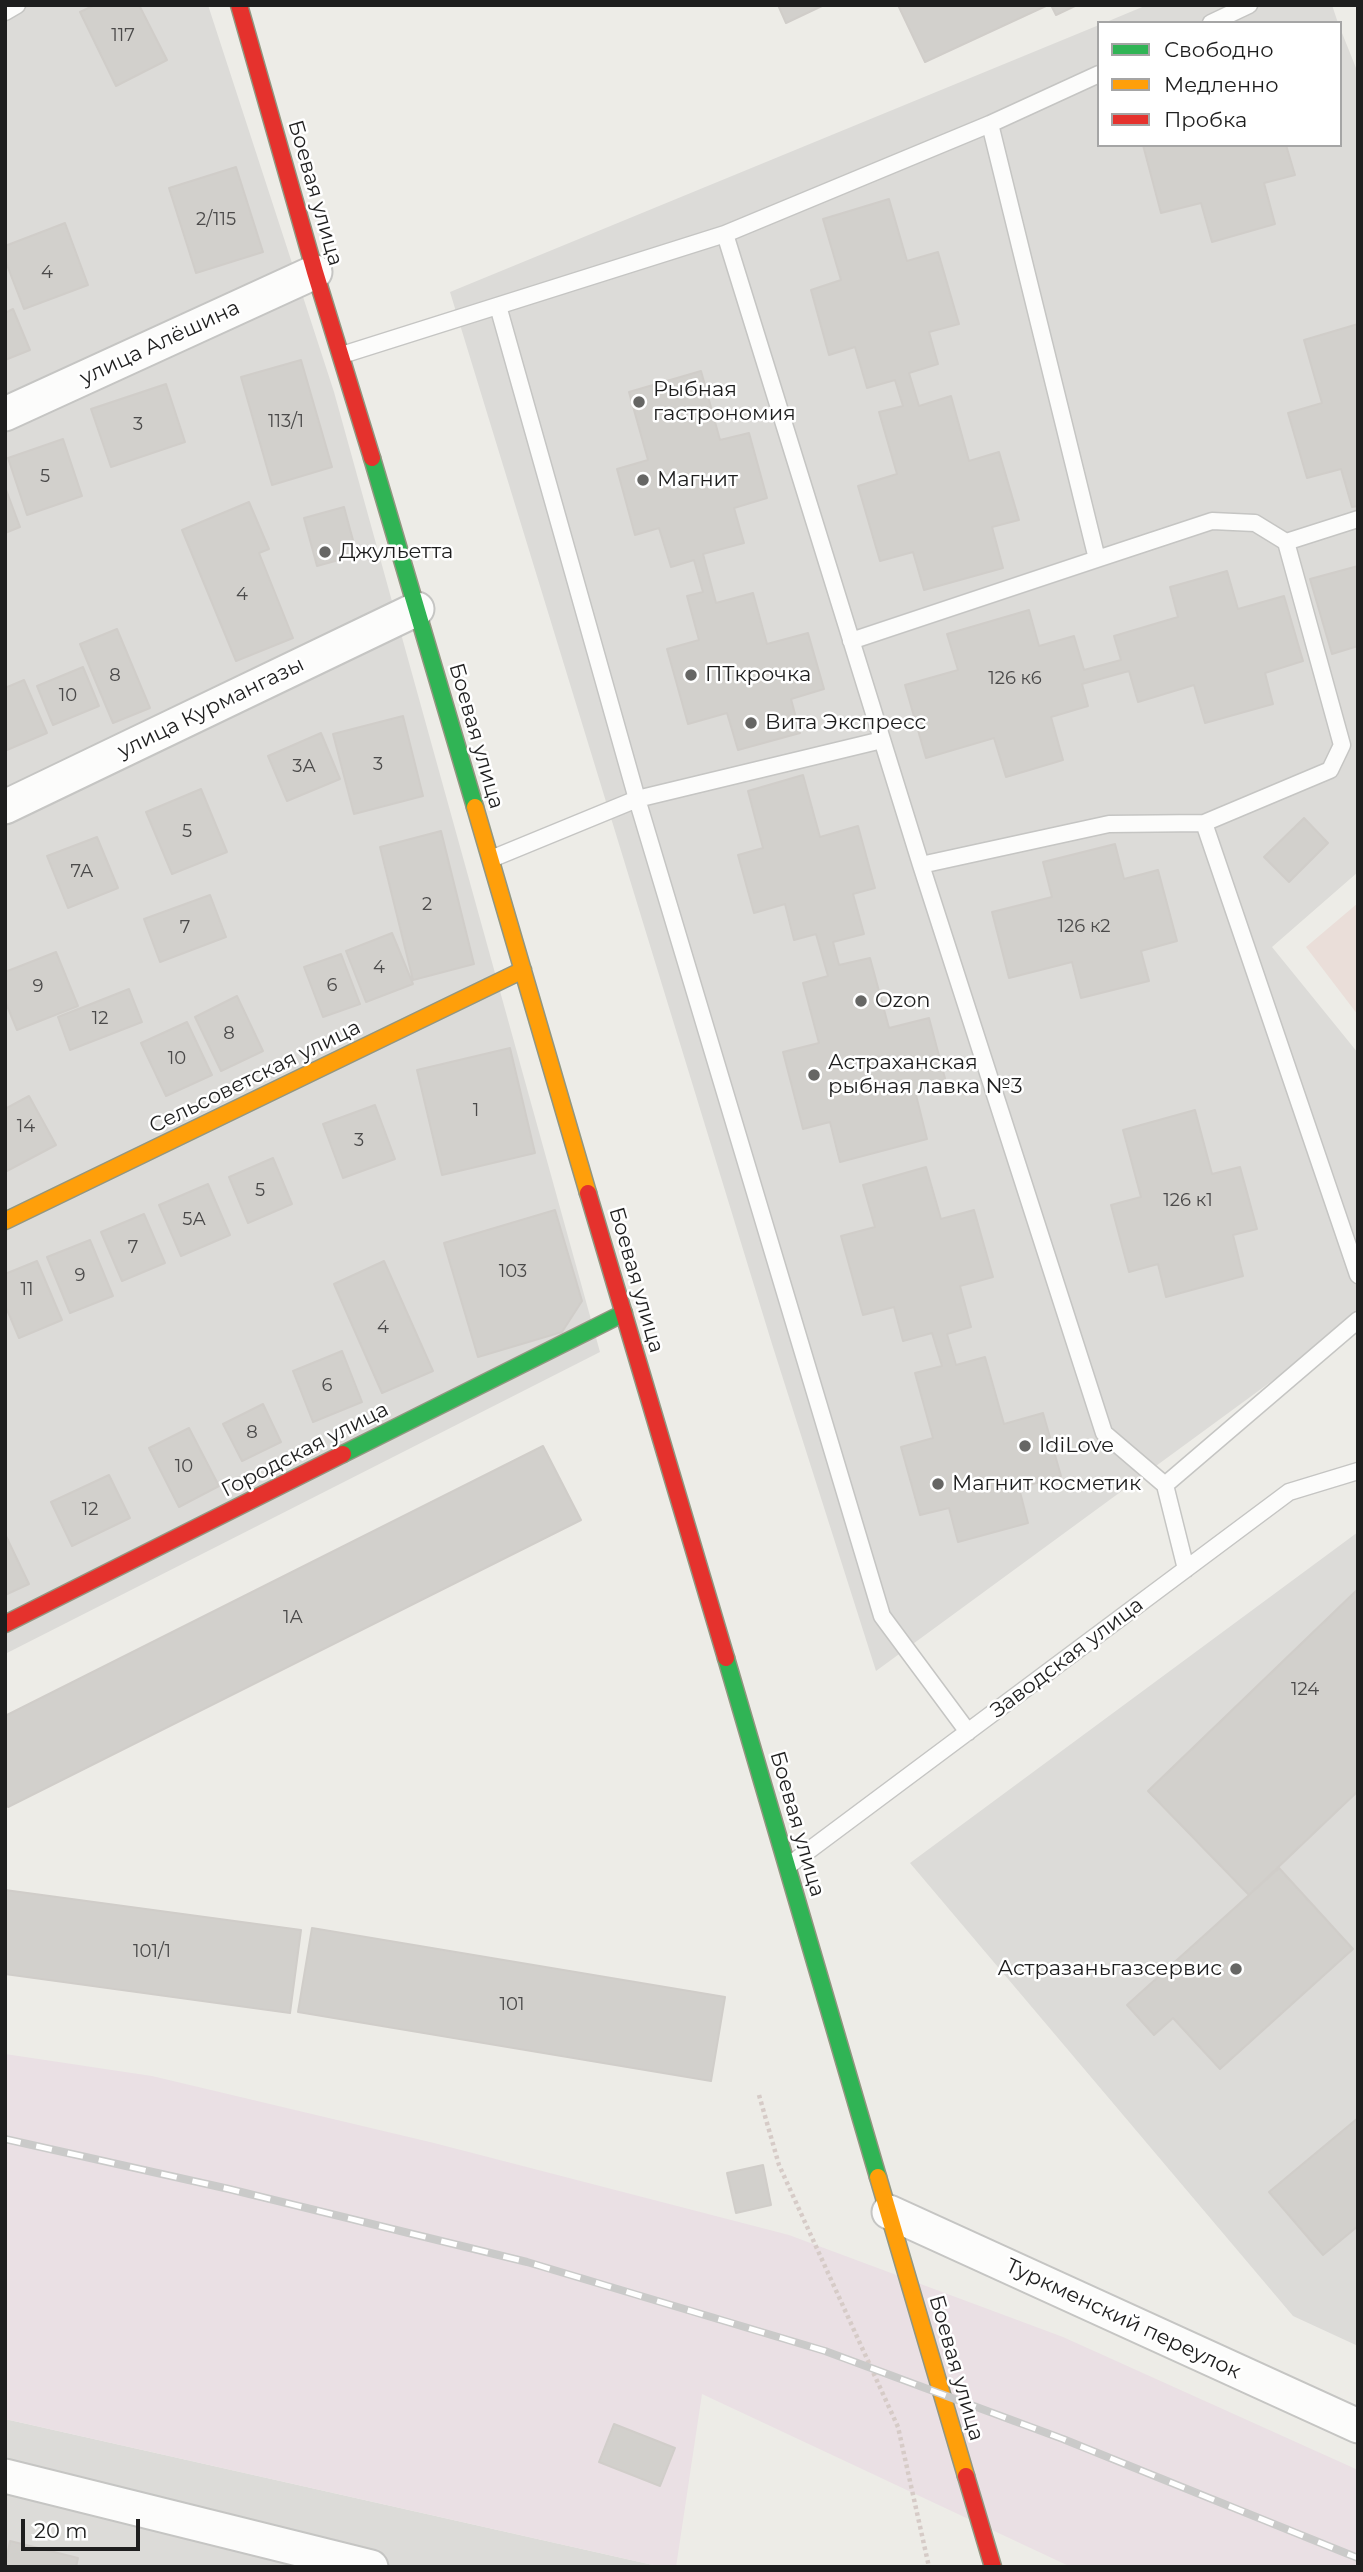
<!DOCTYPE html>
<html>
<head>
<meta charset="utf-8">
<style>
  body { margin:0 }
  #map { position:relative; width:1363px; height:2572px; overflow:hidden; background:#edece7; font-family:Montserrat,sans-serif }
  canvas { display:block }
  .frame { position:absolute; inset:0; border:7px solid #1e1e1e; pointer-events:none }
  .legend { position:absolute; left:1097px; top:21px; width:245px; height:126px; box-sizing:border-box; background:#fff; border:2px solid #a5a5a5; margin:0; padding:9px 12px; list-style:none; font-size:21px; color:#1e1e1e }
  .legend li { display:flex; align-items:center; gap:14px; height:35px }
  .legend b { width:35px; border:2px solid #a5a5a5 }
  .scale { position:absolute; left:21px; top:2519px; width:119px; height:32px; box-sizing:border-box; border:4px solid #1e1e1e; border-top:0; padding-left:9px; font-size:21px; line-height:24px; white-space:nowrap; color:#1e1e1e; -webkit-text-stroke:5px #fff; paint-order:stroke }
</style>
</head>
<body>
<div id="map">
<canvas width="1363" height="2572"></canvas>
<div class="frame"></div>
<ul class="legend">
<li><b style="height:9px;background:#30b455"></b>Свободно</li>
<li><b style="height:9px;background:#ff9f0a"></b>Медленно</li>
<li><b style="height:9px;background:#e5322d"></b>Пробка</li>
</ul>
<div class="scale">20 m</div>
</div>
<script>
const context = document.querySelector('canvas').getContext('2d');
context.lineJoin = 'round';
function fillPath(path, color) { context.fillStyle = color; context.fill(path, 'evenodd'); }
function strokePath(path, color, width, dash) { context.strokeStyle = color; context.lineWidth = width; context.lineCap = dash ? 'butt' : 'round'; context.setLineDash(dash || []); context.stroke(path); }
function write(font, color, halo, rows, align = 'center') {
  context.font = font + ' Montserrat,sans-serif'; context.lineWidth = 5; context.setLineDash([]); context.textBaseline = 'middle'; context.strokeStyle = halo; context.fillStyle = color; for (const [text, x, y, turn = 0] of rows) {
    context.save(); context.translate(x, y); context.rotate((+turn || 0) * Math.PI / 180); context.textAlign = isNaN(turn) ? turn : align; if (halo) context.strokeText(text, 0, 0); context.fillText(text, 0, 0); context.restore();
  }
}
const residential = new Path2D(`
  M 5,5 L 208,5 L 334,392 L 600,1352 L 5,1654 Z
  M 1147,5 L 1332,5 L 1338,23 L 1104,23 Z
  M 1099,25 L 1099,145 L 1340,145 L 1340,28 L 1358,73 L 1358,872 L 1272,947 L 1358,1053 L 1358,1318 L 876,1671 L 772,1344 L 450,292 Z
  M 1358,1532 L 1358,2346 L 1293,2316 L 910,1863 Z
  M 5,2419 L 662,2567 L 5,2567 Z`);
const commercial = new Path2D(`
  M 1358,903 L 1358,1015 L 1306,947 Z`);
const industrial = new Path2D(`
  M 5,2054 L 152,2076 L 434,2143 L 789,2235 L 1063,2337 L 1358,2470 L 1358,2567 L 1071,2567 L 702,2394 L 676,2567 L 662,2567 L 5,2419 Z`);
const building = new Path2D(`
  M 95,5 L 139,5 L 167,60 L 116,86 L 80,12 Z
  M 778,5 L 824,5 L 786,23 Z
  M 898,5 L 1048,5 L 925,62 Z
  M 1051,5 L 1077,5 L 1056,15 Z
  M 1143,145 L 1286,145 L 1295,175 L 1264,183 L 1275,224 L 1212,242 L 1201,203 L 1161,213 Z
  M 236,167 L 263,252 L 196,273 L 169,188 Z
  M 889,199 L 907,261 L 938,252 L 959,324 L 929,332 L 938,364 L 909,373 L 919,406 L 951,396 L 969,461 L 999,452 L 1019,520 L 992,527 L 1003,568 L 924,590 L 913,552 L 880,561 L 858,486 L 897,474 L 879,412 L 903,406 L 895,380 L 867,388 L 855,347 L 829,355 L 811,290 L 841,280 L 823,219 Z
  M 65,223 L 88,285 L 24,309 L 5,260 L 5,246 Z
  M 13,309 L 30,350 L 5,360 L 5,313 Z
  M 1358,324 L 1358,506 L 1352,507 L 1341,469 L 1307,478 L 1288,413 L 1322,403 L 1304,340 Z
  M 301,360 L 332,467 L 272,485 L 241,377 Z
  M 701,371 L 720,440 L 749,433 L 767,498 L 734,508 L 744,543 L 703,554 L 716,603 L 753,593 L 767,644 L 808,633 L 824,689 L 791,699 L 800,733 L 738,750 L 727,713 L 688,724 L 667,649 L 699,640 L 687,596 L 703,592 L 694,560 L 671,567 L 659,528 L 635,535 L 617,469 L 648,460 L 629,392 Z
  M 166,384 L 185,442 L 111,467 L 91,409 Z
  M 63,439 L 82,496 L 27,515 L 8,458 Z
  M 5,487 L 20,527 L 5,533 Z
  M 249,502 L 269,549 L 259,553 L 293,638 L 236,661 L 182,530 Z
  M 344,507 L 357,555 L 317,566 L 304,518 Z
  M 1358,566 L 1358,646 L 1332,654 L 1310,579 Z
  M 1227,571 L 1238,609 L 1284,596 L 1303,661 L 1265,673 L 1273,704 L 1205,723 L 1194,685 L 1138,702 L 1129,671 L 1082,684 L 1088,706 L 1051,717 L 1063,760 L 1006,777 L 994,738 L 926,758 L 905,685 L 958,670 L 947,634 L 1029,610 L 1039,646 L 1074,636 L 1084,670 L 1121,660 L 1114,636 L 1178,617 L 1170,587 Z
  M 117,629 L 150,708 L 113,723 L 80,644 Z
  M 83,667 L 99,706 L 53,725 L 37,686 Z
  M 24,680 L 47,733 L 7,750 L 5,688 Z
  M 403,716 L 423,796 L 354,814 L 333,734 Z
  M 321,733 L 340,779 L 287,801 L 268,756 Z
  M 803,775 L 820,837 L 858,826 L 875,888 L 853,894 L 864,934 L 833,942 L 839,965 L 870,958 L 889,1028 L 929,1018 L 947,1086 L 916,1095 L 927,1139 L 840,1162 L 830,1122 L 803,1129 L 783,1052 L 819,1043 L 803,983 L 828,976 L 816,934 L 794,940 L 785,904 L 754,913 L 738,855 L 763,848 L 748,791 Z
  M 201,789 L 227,852 L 172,874 L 146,812 Z
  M 1304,818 L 1328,843 L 1289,882 L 1264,857 Z
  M 441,831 L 474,964 L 413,980 L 380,847 Z
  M 97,837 L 118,888 L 68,908 L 47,856 Z
  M 1115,844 L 1124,879 L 1158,870 L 1177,941 L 1141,951 L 1149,981 L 1081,998 L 1072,962 L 1009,978 L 992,912 L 1052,897 L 1043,862 Z
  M 210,895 L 226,937 L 160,962 L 144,919 Z
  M 392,933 L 413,984 L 366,1002 L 346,951 Z
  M 56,952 L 78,1006 L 17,1030 L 5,1001 L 5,972 Z
  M 341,954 L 360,1004 L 323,1017 L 304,967 Z
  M 129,989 L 142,1022 L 70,1050 L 58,1017 Z
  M 237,996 L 263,1051 L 221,1071 L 195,1017 Z
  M 187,1022 L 212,1075 L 166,1096 L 141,1043 Z
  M 510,1048 L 535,1153 L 442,1175 L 417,1070 Z
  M 29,1096 L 56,1145 L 5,1172 L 5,1109 Z
  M 375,1105 L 395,1159 L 343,1178 L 323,1124 Z
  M 1195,1110 L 1212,1174 L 1240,1167 L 1257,1229 L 1233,1235 L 1243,1276 L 1166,1297 L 1158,1264 L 1129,1272 L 1111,1205 L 1141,1197 L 1123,1130 Z
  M 273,1158 L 292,1204 L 248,1223 L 229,1177 Z
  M 926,1167 L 941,1219 L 974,1210 L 993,1277 L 960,1286 L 971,1327 L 947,1334 L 956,1365 L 985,1357 L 1004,1424 L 1043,1413 L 1061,1476 L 1019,1488 L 1028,1523 L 958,1542 L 949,1508 L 920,1515 L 901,1447 L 933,1438 L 915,1373 L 942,1366 L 932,1333 L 903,1341 L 894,1307 L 863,1315 L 841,1236 L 875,1227 L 863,1185 Z
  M 208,1184 L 230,1235 L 181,1256 L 159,1205 Z
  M 555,1210 L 582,1301 L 562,1332 L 478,1357 L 444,1243 Z
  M 144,1214 L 165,1263 L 122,1281 L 101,1232 Z
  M 90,1240 L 113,1296 L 70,1313 L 47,1257 Z
  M 37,1261 L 62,1320 L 19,1338 L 5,1305 L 5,1274 Z
  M 384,1261 L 433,1371 L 382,1393 L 334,1284 Z
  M 342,1351 L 362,1402 L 313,1422 L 293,1371 Z
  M 263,1404 L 281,1442 L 242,1461 L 223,1424 Z
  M 189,1428 L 219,1486 L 179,1507 L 149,1448 Z
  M 543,1446 L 581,1520 L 8,1807 L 5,1803 L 5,1716 Z
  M 109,1475 L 130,1518 L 72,1546 L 51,1502 Z
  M 5,1534 L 29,1584 L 5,1595 Z
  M 1358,1589 L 1358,1791 L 1249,1895 L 1148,1791 Z
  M 1279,1868 L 1353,1949 L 1220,2069 L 1173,2018 L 1154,2035 L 1127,2005 Z
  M 5,1890 L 301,1930 L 290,2013 L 5,1974 Z
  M 312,1928 L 725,1997 L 711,2081 L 298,2012 Z
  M 1358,2118 L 1358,2226 L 1323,2255 L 1269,2192 Z
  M 763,2165 L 771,2205 L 736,2213 L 727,2173 Z
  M 614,2424 L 675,2448 L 660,2486 L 599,2462 Z
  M 10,2541 L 78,2558 L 76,2567 L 5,2567 Z`);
const path = new Path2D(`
  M 759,2095 L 779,2165 L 898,2427 L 929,2567`);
const lane = new Path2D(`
  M 5,12 L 17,5
  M 1211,23 L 1249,5
  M 725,234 L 990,124 L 1099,74
  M 498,306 L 637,799 L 882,1616 L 968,1732
  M 342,355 L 725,234 L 921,865 L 1104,1433 L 1165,1485
  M 1286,542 L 1358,519
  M 851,641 L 1097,559
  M 1204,823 L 1358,1275
  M 491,859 L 637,799 L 882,740
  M 921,865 L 1109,824 L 1204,823 L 1330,770 L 1342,745 L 1286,542 L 1255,523 L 1212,521 L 1097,559 L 990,124
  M 1186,1569 L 1165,1485 L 1358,1320
  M 788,1866 L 1289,1492 L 1358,1471`);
const street = new Path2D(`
  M 5,414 L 315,272
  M 5,807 L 417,609
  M 889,2212 L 1358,2426
  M 5,2476 L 371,2567`);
const fast = new Path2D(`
  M 372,458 L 475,807
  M 343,1454 L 624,1313
  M 726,1658 L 878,2177`);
const slow = new Path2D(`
  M 475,807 L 588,1193
  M 5,1221 L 523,970
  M 878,2177 L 966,2476`);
const jam = new Path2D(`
  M 239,5 L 315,272 L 372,458
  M 588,1193 L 726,1658
  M 5,1624 L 343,1454
  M 966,2476 L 993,2567`);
const rail = new Path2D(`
  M 5,2139 L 229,2189 L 527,2262 L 825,2351 L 1063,2439 L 1358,2558`);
const markers = [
  [639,402,7,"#666664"],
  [643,480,7,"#666664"],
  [325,552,7,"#666664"],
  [691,675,7,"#666664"],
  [751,723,7,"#666664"],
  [861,1001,7,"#666664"],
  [814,1075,7,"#666664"],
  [1025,1446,7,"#666664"],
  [938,1484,7,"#666664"],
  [1236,1969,7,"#666664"]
];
const numberNames = [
  ["117",123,36],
  ["2/115",216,220],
  ["4",47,273],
  ["113/1",286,422],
  ["3",138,425],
  ["5",45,477],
  ["4",242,595],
  ["8",115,676],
  ["126 к6",1015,679],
  ["10",68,696],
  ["3",378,765],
  ["3А",304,767],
  ["5",187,832],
  ["7А",82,872],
  ["2",427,905],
  ["126 к2",1084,927],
  ["7",185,928],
  ["4",379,968],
  ["6",332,986],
  ["9",38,987],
  ["12",100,1019],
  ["8",229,1034],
  ["10",177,1059],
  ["1",476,1111],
  ["14",26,1127],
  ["3",359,1141],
  ["5",260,1191],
  ["126 к1",1188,1201],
  ["5А",194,1220],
  ["7",133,1248],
  ["103",513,1272],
  ["9",80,1276],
  ["11",27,1290],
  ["4",383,1328],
  ["6",327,1386],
  ["8",252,1433],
  ["10",184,1467],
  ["12",90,1510],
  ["1А",293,1618],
  ["124",1305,1690],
  ["101/1",152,1952],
  ["101",512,2005]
];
const streetNames = [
  ["Боевая улица",315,193,74],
  ["улица Алёшина",160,343,-25],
  ["улица Курмангазы",211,708,-26],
  ["Боевая улица",476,736,74],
  ["Сельсоветская улица",255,1077,-26],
  ["Боевая улица",636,1280,74],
  ["Городская улица",305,1450,-27],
  ["Заводская улица",1067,1658,-37],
  ["Боевая улица",797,1824,74],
  ["Туркменский переулок",1123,2319,25],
  ["Боевая улица",956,2368,74]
];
const poiNames = [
  ["Рыбная",653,390],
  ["гастрономия",653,414],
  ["Магнит",657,480],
  ["Джульетта",339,552],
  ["ПТкрочка",705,675],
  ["Вита Экспресс",765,723],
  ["Ozon",875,1001],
  ["Астраханская",828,1063],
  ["рыбная лавка №3",828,1087],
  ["IdiLove",1039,1446],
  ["Магнит косметик",952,1484],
  ["Астразаньгазсервис",1222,1969,"right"]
];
fillPath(residential, '#dcdbd8');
fillPath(commercial, '#eaded9');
fillPath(industrial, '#eae0e4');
fillPath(building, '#d2d0cc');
strokePath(building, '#d0cdc9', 2);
strokePath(lane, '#c5c5c3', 19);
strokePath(street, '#c5c5c3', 37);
strokePath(fast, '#929680', 19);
strokePath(slow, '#929680', 19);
strokePath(jam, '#929680', 19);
strokePath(path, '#d6cbc7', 4.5, [3.5, 3.5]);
strokePath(lane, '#fcfcfb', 16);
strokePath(street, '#fcfcfb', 33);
strokePath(fast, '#30b455', 16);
strokePath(slow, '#ff9f0a', 16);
strokePath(jam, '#e5322d', 16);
strokePath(rail, '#cacac9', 8);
strokePath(rail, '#fff', 5, [16]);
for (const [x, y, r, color] of markers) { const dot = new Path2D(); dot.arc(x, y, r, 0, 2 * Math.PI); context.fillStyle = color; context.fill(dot); strokePath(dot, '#fff', 2.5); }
write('18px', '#4b4a4a', null, numberNames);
write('21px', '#1e1e1e', '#fff', streetNames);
write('21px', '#1e1e1e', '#fff', poiNames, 'left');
</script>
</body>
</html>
